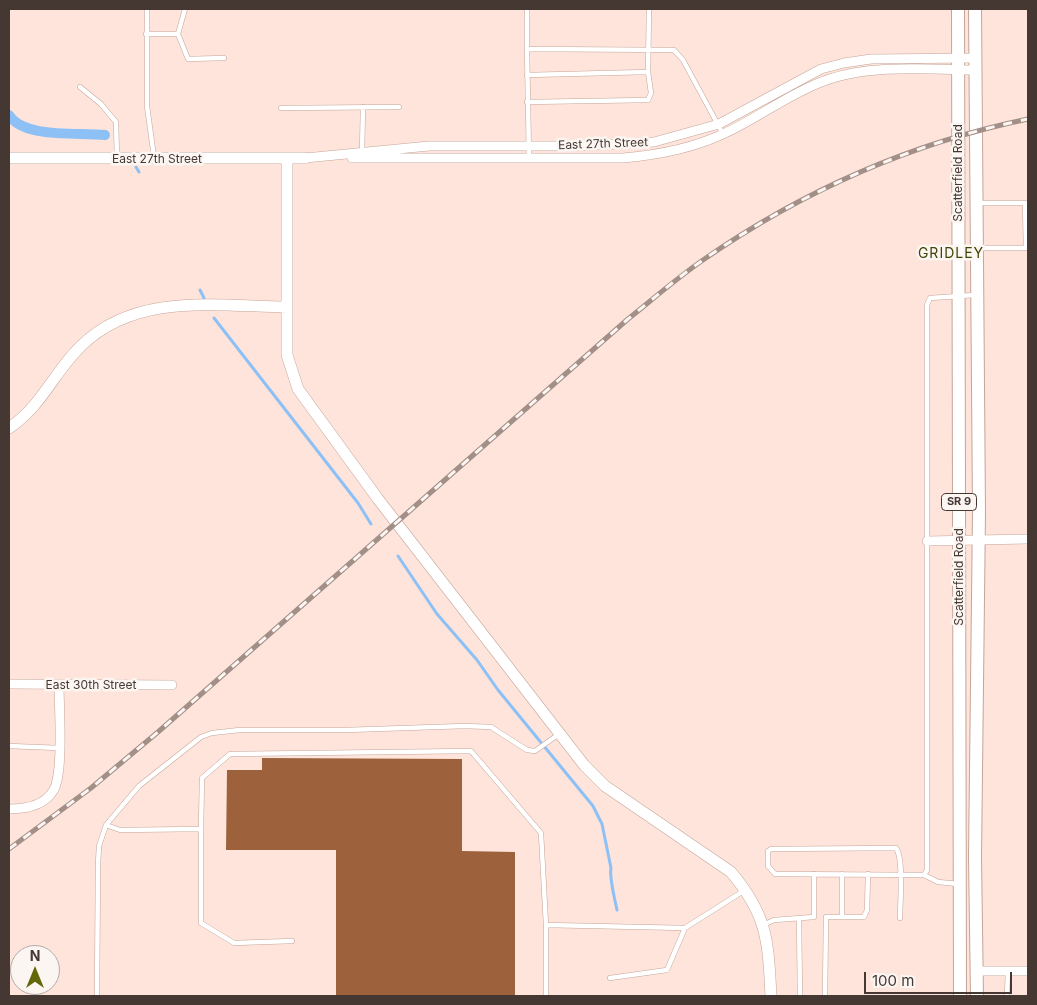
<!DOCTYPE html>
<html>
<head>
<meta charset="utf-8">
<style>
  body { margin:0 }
  #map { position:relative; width:1037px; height:1005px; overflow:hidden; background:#fee4da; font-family:Inter,sans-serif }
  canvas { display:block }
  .frame { position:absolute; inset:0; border:10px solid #453833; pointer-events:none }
  .north { position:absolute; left:10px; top:945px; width:50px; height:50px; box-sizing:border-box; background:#fcf6f3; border:1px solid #b3aaa6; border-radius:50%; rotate:0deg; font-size:14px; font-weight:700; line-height:20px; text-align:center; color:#453833 }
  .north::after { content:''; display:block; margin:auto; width:18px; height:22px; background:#626809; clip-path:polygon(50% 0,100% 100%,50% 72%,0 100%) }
  .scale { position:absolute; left:864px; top:972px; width:148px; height:22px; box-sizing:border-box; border:2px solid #453833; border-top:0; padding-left:6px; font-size:15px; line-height:18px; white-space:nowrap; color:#453833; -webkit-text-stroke:4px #fcf6f3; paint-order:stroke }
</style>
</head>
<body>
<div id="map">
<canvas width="1037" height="1005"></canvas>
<div class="frame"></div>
<div class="north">N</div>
<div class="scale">100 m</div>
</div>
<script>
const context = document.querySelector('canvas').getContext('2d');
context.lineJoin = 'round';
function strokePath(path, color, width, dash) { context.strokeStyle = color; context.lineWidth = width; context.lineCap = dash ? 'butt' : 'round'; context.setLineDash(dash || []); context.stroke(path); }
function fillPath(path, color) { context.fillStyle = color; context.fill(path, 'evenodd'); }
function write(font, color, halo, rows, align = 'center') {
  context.font = font + ' Inter,sans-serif'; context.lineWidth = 5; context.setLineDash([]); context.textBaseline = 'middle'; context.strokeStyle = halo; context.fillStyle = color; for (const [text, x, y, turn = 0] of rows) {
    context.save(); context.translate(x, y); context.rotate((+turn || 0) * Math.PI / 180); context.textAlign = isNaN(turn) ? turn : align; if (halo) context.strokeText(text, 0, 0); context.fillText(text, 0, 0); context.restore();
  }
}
const stream = new Path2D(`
  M 136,167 L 139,172
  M 200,290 L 204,298
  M 214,318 L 358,503 L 371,524
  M 398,556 L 437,614 L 477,660 L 498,690 L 593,806 L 602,824 L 611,868 C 609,877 615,900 617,910`);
const canal = new Path2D(`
  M 9,115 C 24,139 79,132 105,135`);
const building = new Path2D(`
  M 262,758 L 462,759 L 462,851 L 515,852 L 515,996 L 336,996 L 336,850 L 226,850 L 227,770 L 262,770 Z`);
const lane = new Path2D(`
  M 147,9 L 147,106 L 154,157
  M 146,34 L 178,34 L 188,59 L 224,58
  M 178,34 L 185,9
  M 527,49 L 527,9
  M 527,75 L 648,72
  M 80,87 L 101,104 L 116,122 L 117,158
  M 527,102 L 648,100 L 651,93 L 648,72 L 649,9
  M 281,108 L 399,107
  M 362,152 L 363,107
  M 529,158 L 527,49 L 674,50 L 683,60 L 723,134
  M 977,203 L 1028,203
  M 1025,204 L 1026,248
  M 978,248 L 1028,248
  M 9,746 L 59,748
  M 106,825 L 120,830 L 201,829 L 202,778 L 230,754 L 471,751 L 541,833 L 546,925 L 685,928 L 745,890
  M 201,829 L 201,923 L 234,943 L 292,941
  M 842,874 L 842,917
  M 924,875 L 927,870 L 927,305 L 930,298 L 975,295
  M 799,918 L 800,996
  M 900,918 C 900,903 904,858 896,848 L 771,849 L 768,851 L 768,866 L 775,874 L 924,875 L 938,882 L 959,884
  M 763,925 L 774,920 L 814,917 L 814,874
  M 610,978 L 667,970 L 685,928
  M 97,996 L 98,864 L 99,846 L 106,825 L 139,786 L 201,737 L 212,733 L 240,730 L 346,730 L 465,726 L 491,727 L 527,750 L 535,751 L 559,734
  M 546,996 L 546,925
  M 825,996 L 826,917 L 864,917 L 867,910 L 868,874
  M 1007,996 L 1008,971`);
const street = new Path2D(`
  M 305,158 L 429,146 L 581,146 L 654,142 L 719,124 L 821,69 L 844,63 L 871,59 L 975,58
  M 352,158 L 623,158 C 658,155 691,149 723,134 C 757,119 788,94 824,81 C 868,64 928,69 975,70
  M 927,541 L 1028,539
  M 9,684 L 172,685
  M 9,809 C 25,809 44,806 53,791 C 64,775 59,707 59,684
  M 978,971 L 1028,971`);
const secondary = new Path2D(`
  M 9,158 L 305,158
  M 287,158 L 287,355 L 298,389 L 378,499 L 584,765 L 605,786 L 731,872 C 768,916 768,941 771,996
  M 9,428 C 43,405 53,373 81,346 C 136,292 217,306 287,307`);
const primary = new Path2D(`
  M 958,9 L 960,996
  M 975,9 L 979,512 L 975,857 L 977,996`);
const rail = new Path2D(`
  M 9,849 L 91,788 L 158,732 L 628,319 C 653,299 677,278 703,260 C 801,192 911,143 1028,119`);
const shields = [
  [959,502,35]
];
const shieldNames = [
  ["SR 9",959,502]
];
const streetNames = [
  ["East 27th Street",603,144,-2],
  ["East 27th Street",157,159],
  ["Scatterfield Road",958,173,-90],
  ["Scatterfield Road",959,577,-90],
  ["East 30th Street",91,685]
];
const neighbourhoodNames = [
  ["GRIDLEY",951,254]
];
strokePath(stream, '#8dc1f6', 3);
strokePath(canal, '#8dc1f6', 10);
fillPath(building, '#9d623c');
strokePath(lane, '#c4a599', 5.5);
strokePath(street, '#c4a599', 10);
strokePath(secondary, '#c4a599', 12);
strokePath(primary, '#c4a599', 14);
strokePath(lane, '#fff', 4.5);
strokePath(street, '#fff', 9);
strokePath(secondary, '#fff', 11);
strokePath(primary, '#fff', 12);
strokePath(rail, '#a28f87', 5);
strokePath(rail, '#fcf6f3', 3, [9]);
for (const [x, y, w] of shields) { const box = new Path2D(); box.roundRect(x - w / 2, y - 8.5, w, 17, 4); context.fillStyle = '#fcf6f3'; context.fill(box); strokePath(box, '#453833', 1); }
write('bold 11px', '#453833', null, shieldNames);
write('12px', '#453833', '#fcf6f3', streetNames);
context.letterSpacing = '1px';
write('14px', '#3f4404', '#fcf6f3', neighbourhoodNames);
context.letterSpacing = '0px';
</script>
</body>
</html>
